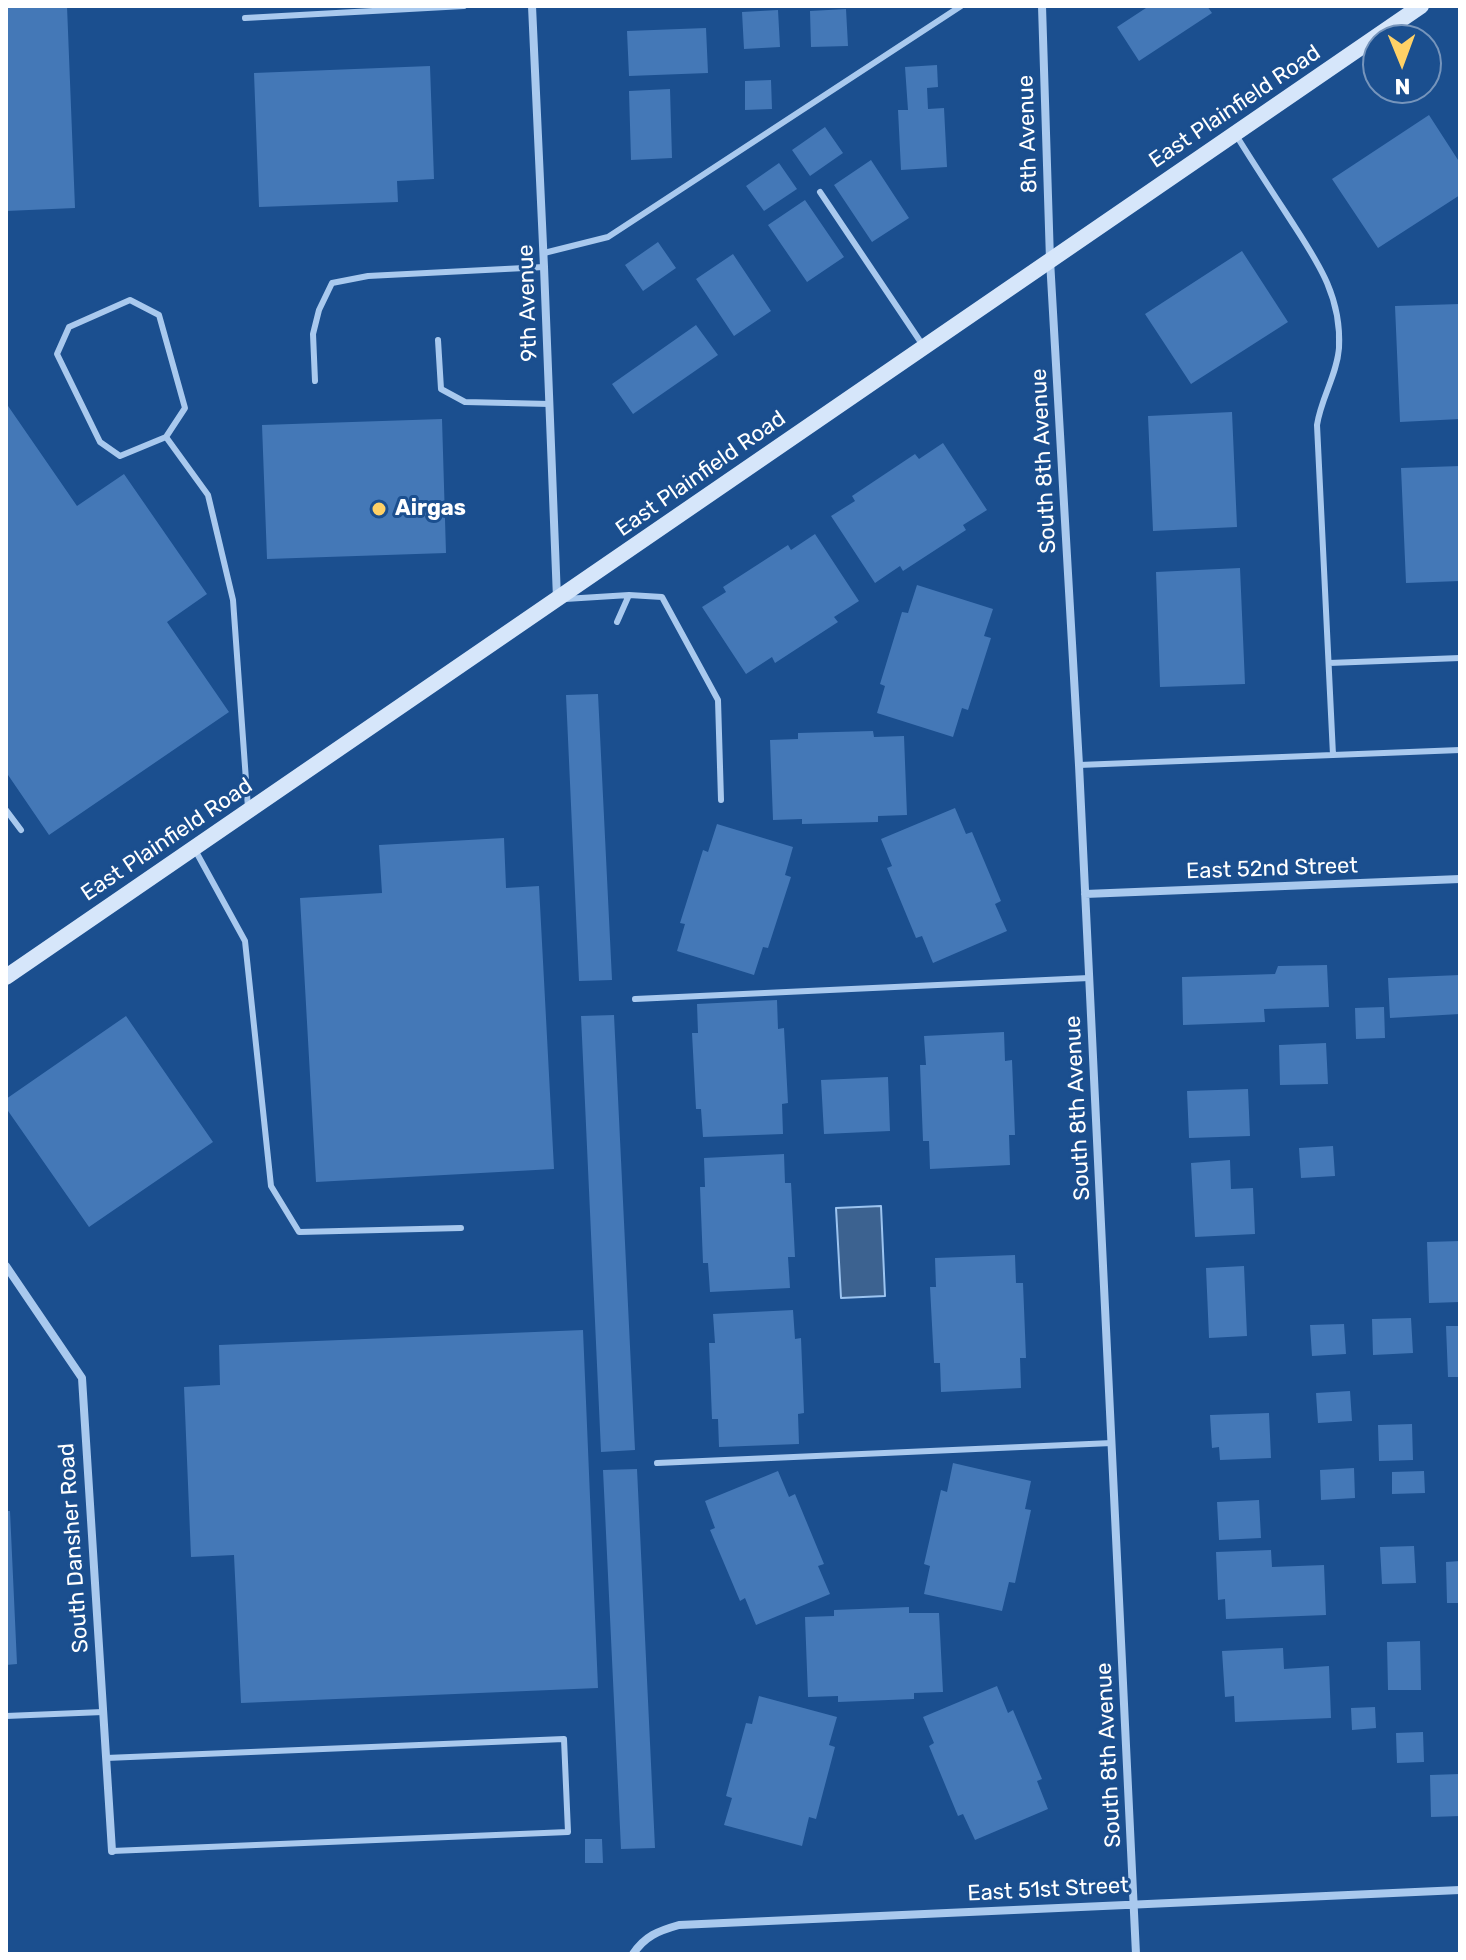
<!DOCTYPE html>
<html>
<head>
<meta charset="utf-8">
<style>
  body { margin:0 }
  #map { position:relative; width:1466px; height:1960px; overflow:hidden; background:#1b4f8f; font-family:Rubik,sans-serif }
  canvas { display:block }
  .frame { position:absolute; inset:0; border:8px solid #fff; pointer-events:none }
  .north { position:absolute; left:1362px; top:24px; width:80px; height:80px; box-sizing:border-box; background:#1b4f8f; border:2px solid #7695bc; border-radius:50%; rotate:179deg; font-size:22px; font-weight:700; line-height:32px; text-align:center; color:#fff }
  .north::after { content:''; display:block; margin:auto; width:28px; height:36px; background:#ffd166; clip-path:polygon(50% 0,100% 100%,50% 72%,0 100%) }
</style>
</head>
<body>
<div id="map">
<canvas width="1466" height="1960"></canvas>
<div class="frame"></div>
<div class="north">N</div>
</div>
<script>
const context = document.querySelector('canvas').getContext('2d');
context.lineJoin = 'round';
function fillPath(path, color) { context.fillStyle = color; context.fill(path, 'evenodd'); }
function strokePath(path, color, width, dash) { context.strokeStyle = color; context.lineWidth = width; context.lineCap = dash ? 'butt' : 'round'; context.setLineDash(dash || []); context.stroke(path); }
function write(font, color, halo, rows, align = 'center') {
  context.font = font + ' Rubik,sans-serif'; context.lineWidth = 6; context.setLineDash([]); context.textBaseline = 'middle'; context.strokeStyle = halo; context.fillStyle = color; for (const [text, x, y, turn = 0] of rows) {
    context.save(); context.translate(x, y); context.rotate((+turn || 0) * Math.PI / 180); context.textAlign = isNaN(turn) ? turn : align; if (halo) context.strokeText(text, 0, 0); context.fillText(text, 0, 0); context.restore();
  }
}
const water = new Path2D(`
  M 881,1206 L 885,1296 L 841,1298 L 836,1208 Z`);
const building = new Path2D(`
  M 6,6 L 67,6 L 75,208 L 6,211 Z
  M 1149,6 L 1207,6 L 1212,13 L 1139,61 L 1117,27 Z
  M 846,9 L 848,46 L 811,47 L 810,11 Z
  M 778,10 L 780,47 L 744,49 L 742,12 Z
  M 706,28 L 708,73 L 629,76 L 627,31 Z
  M 937,65 L 938,87 L 927,88 L 928,109 L 944,108 L 947,167 L 901,170 L 898,110 L 908,110 L 905,67 Z
  M 430,66 L 434,179 L 397,181 L 398,202 L 259,207 L 254,73 Z
  M 771,80 L 772,109 L 745,110 L 745,81 Z
  M 670,89 L 672,158 L 631,160 L 629,91 Z
  M 1429,115 L 1460,163 L 1460,195 L 1378,248 L 1332,179 Z
  M 825,127 L 843,153 L 810,176 L 792,150 Z
  M 871,160 L 909,218 L 872,242 L 834,185 Z
  M 779,163 L 797,189 L 764,211 L 746,186 Z
  M 805,200 L 844,257 L 807,282 L 768,225 Z
  M 658,242 L 676,268 L 643,291 L 625,265 Z
  M 1242,251 L 1288,322 L 1191,384 L 1145,314 Z
  M 733,254 L 771,311 L 734,336 L 696,279 Z
  M 1460,304 L 1460,419 L 1400,422 L 1395,306 Z
  M 696,325 L 718,355 L 633,414 L 612,384 Z
  M 6,403 L 77,506 L 124,474 L 207,594 L 167,622 L 229,712 L 49,835 L 6,772 Z
  M 1232,412 L 1237,527 L 1153,531 L 1148,416 Z
  M 442,419 L 446,553 L 267,559 L 262,425 Z
  M 943,443 L 987,510 L 963,525 L 966,530 L 903,571 L 900,566 L 875,583 L 831,516 L 855,501 L 852,496 L 915,454 L 919,459 Z
  M 1460,466 L 1460,581 L 1406,583 L 1401,468 Z
  M 815,534 L 859,601 L 834,617 L 838,622 L 775,663 L 772,657 L 746,674 L 702,607 L 726,592 L 723,587 L 788,545 L 791,550 Z
  M 1240,568 L 1245,684 L 1160,687 L 1156,572 Z
  M 917,585 L 993,609 L 984,636 L 991,638 L 968,710 L 962,708 L 953,737 L 877,713 L 885,686 L 880,684 L 902,612 L 908,613 Z
  M 598,694 L 612,980 L 579,981 L 566,695 Z
  M 873,731 L 874,737 L 904,736 L 907,815 L 878,816 L 878,822 L 802,824 L 802,819 L 773,820 L 770,740 L 798,739 L 798,733 Z
  M 955,808 L 966,834 L 972,832 L 1001,901 L 995,904 L 1007,931 L 933,963 L 922,936 L 916,938 L 887,868 L 892,866 L 881,839 Z
  M 717,824 L 793,847 L 785,875 L 791,877 L 768,948 L 763,947 L 754,975 L 677,951 L 685,924 L 680,923 L 703,850 L 708,852 Z
  M 504,838 L 506,888 L 539,886 L 554,1169 L 316,1182 L 300,898 L 382,893 L 379,845 Z
  M 1327,965 L 1329,1007 L 1264,1009 L 1265,1022 L 1183,1025 L 1182,977 L 1275,974 L 1278,966 Z
  M 1460,975 L 1460,1014 L 1390,1018 L 1388,978 Z
  M 777,1000 L 778,1029 L 784,1028 L 788,1103 L 782,1104 L 783,1134 L 703,1137 L 701,1109 L 696,1109 L 692,1033 L 698,1033 L 697,1004 Z
  M 1384,1007 L 1385,1038 L 1356,1039 L 1355,1008 Z
  M 614,1015 L 635,1450 L 601,1452 L 581,1016 Z
  M 126,1016 L 213,1142 L 89,1227 L 6,1108 L 6,1099 Z
  M 1004,1032 L 1005,1061 L 1012,1060 L 1015,1135 L 1009,1135 L 1010,1165 L 930,1169 L 929,1141 L 923,1141 L 920,1065 L 926,1065 L 924,1036 Z
  M 1326,1043 L 1328,1084 L 1280,1085 L 1279,1045 Z
  M 888,1077 L 890,1131 L 824,1134 L 821,1080 Z
  M 1248,1089 L 1250,1136 L 1189,1138 L 1187,1091 Z
  M 1333,1146 L 1335,1176 L 1301,1178 L 1299,1148 Z
  M 784,1154 L 785,1183 L 791,1183 L 795,1257 L 788,1257 L 790,1288 L 710,1292 L 708,1263 L 703,1263 L 700,1187 L 705,1187 L 704,1158 Z
  M 1230,1160 L 1231,1189 L 1253,1188 L 1255,1234 L 1195,1237 L 1191,1163 Z
  M 1460,1241 L 1460,1302 L 1429,1303 L 1427,1242 Z
  M 1015,1255 L 1016,1283 L 1023,1283 L 1026,1358 L 1020,1358 L 1021,1388 L 941,1392 L 940,1363 L 934,1363 L 930,1287 L 936,1287 L 935,1258 Z
  M 1244,1266 L 1247,1336 L 1209,1338 L 1206,1268 Z
  M 793,1310 L 795,1339 L 801,1338 L 804,1413 L 798,1414 L 799,1444 L 719,1447 L 718,1419 L 712,1419 L 709,1343 L 715,1343 L 713,1314 Z
  M 1411,1318 L 1413,1353 L 1373,1355 L 1372,1319 Z
  M 1344,1324 L 1346,1354 L 1312,1356 L 1310,1325 Z
  M 1446,1326 L 1460,1326 L 1460,1377 L 1448,1377 Z
  M 583,1330 L 598,1688 L 241,1703 L 234,1555 L 191,1557 L 184,1387 L 220,1385 L 219,1345 Z
  M 1350,1391 L 1352,1421 L 1318,1423 L 1316,1393 Z
  M 1269,1413 L 1271,1458 L 1220,1460 L 1219,1447 L 1212,1448 L 1210,1415 Z
  M 1412,1424 L 1413,1460 L 1379,1461 L 1378,1425 Z
  M 953,1463 L 1031,1481 L 1025,1509 L 1031,1510 L 1015,1583 L 1009,1582 L 1002,1611 L 924,1594 L 930,1566 L 924,1564 L 941,1490 L 947,1492 Z
  M 1354,1468 L 1355,1498 L 1321,1500 L 1320,1470 Z
  M 637,1469 L 655,1848 L 621,1849 L 603,1470 Z
  M 778,1471 L 789,1497 L 795,1494 L 824,1564 L 818,1566 L 830,1594 L 756,1625 L 745,1598 L 740,1601 L 710,1530 L 715,1528 L 705,1501 Z
  M 1424,1471 L 1425,1493 L 1392,1494 L 1392,1472 Z
  M 1259,1500 L 1261,1538 L 1219,1540 L 1217,1502 Z
  M 6,1511 L 10,1511 L 17,1664 L 6,1665 Z
  M 1414,1546 L 1416,1583 L 1382,1584 L 1380,1547 Z
  M 1271,1550 L 1272,1567 L 1324,1565 L 1326,1615 L 1226,1619 L 1225,1599 L 1218,1600 L 1216,1552 Z
  M 1460,1561 L 1460,1603 L 1447,1603 L 1446,1562 Z
  M 909,1607 L 909,1613 L 939,1613 L 943,1692 L 914,1693 L 914,1699 L 838,1702 L 838,1696 L 808,1697 L 805,1617 L 834,1616 L 834,1610 Z
  M 1420,1641 L 1421,1690 L 1388,1690 L 1387,1642 Z
  M 1283,1648 L 1284,1669 L 1329,1666 L 1331,1718 L 1235,1722 L 1234,1696 L 1225,1697 L 1222,1651 Z
  M 997,1686 L 1008,1713 L 1013,1710 L 1042,1779 L 1037,1781 L 1048,1809 L 975,1840 L 963,1814 L 958,1816 L 929,1746 L 934,1743 L 923,1717 Z
  M 759,1696 L 837,1717 L 829,1745 L 835,1747 L 816,1819 L 809,1817 L 802,1846 L 724,1825 L 732,1798 L 726,1796 L 746,1723 L 752,1724 Z
  M 1375,1707 L 1376,1728 L 1352,1730 L 1351,1708 Z
  M 1423,1732 L 1424,1762 L 1397,1763 L 1396,1733 Z
  M 1460,1774 L 1460,1816 L 1431,1817 L 1430,1775 Z
  M 585,1839 L 602,1839 L 603,1863 L 585,1863 Z`);
const lane = new Path2D(`
  M 245,18 L 464,6
  M 1236,135 C 1252,161 1269,187 1286,213 C 1314,257 1342,293 1339,348 C 1337,375 1321,398 1317,425 L 1333,755
  M 820,192 L 924,347
  M 544,253 L 608,237 L 961,6
  M 130,300 L 159,315 L 185,408 L 166,437 L 120,456 L 100,442 L 57,354 L 69,327 Z
  M 438,340 L 441,389 L 465,402 L 550,404
  M 315,381 L 313,334 L 319,310 L 332,283 L 368,276 L 544,267
  M 166,437 L 208,495 L 233,600 L 248,808
  M 565,599 L 629,595 L 662,597 L 718,700 L 721,800
  M 617,622 L 629,595
  M 1329,663 L 1460,658
  M 1079,765 L 1460,750
  M 6,810 L 21,830
  M 194,848 L 245,941 L 271,1186 L 299,1232 L 461,1228
  M 635,999 L 1089,978
  M 657,1463 L 1112,1443
  M 6,1716 L 103,1712
  M 106,1758 L 564,1739 L 568,1832 L 112,1851`);
const street = new Path2D(`
  M 532,6 L 544,267 L 557,598
  M 1042,6 L 1050,260 L 1079,765 L 1136,1954
  M 1085,894 L 1460,879
  M 6,1266 L 82,1378 L 112,1851
  M 633,1954 C 645,1936 658,1931 679,1925 L 1460,1890`);
const secondary = new Path2D(`
  M 6,977 L 1421,6`);
const markers = [
  [379,509,8,"#ffd166"]
];
const streetNames = [
  ["East Plainfield Road",1235,107,-34],
  ["8th Avenue",1028,134,-92],
  ["9th Avenue",528,303,-92],
  ["South 8th Avenue",1044,461,-93],
  ["East Plainfield Road",701,474,-35],
  ["East Plainfield Road",167,840,-34],
  ["East 52nd Street",1272,869,-2],
  ["South 8th Avenue",1078,1108,-93],
  ["South Dansher Road",74,1548,-94],
  ["South 8th Avenue",1109,1755,-93],
  ["East 51st Street",1048,1890,-3]
];
const poiNames = [
  ["Airgas",395,509]
];
fillPath(water, '#3c6290');
strokePath(water, '#9cc4f0', 2);
fillPath(building, '#4478b7');
strokePath(lane, '#a9c9ee', 6);
strokePath(street, '#a9c9ee', 8);
strokePath(secondary, '#d6e6fa', 16);
for (const [x, y, r, color] of markers) { const dot = new Path2D(); dot.arc(x, y, r, 0, 2 * Math.PI); context.fillStyle = color; context.fill(dot); strokePath(dot, '#1b4f8f', 3); }
write('22px', '#fff', '#1b4f8f', streetNames);
write('bold 22px', '#fff', '#1b4f8f', poiNames, 'left');
</script>
</body>
</html>
